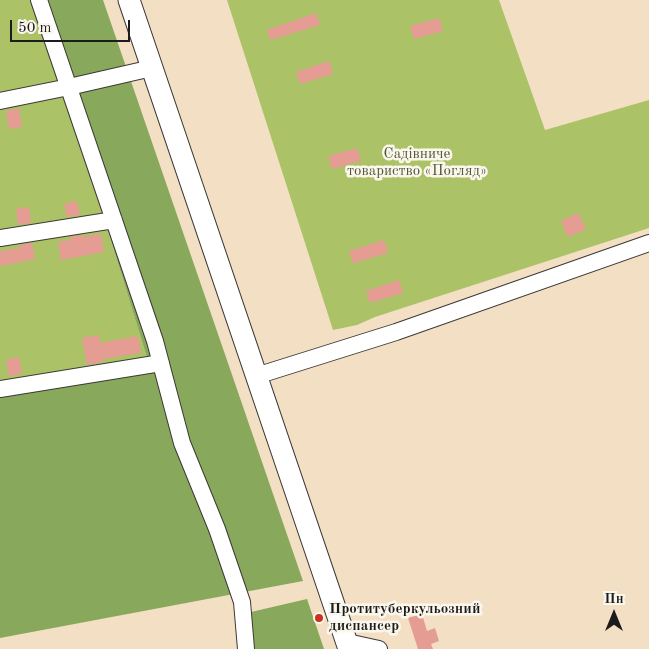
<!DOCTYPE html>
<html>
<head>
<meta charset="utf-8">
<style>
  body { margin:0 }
  #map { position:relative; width:649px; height:649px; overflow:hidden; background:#f3dfc3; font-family:"Old Standard TT",serif }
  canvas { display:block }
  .north { position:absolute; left:589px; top:589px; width:50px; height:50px; -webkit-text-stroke:4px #fbf7ec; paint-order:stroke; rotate:0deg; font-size:14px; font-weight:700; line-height:20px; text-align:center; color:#1c1c1c }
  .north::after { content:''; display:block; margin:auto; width:18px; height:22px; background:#1c1c1c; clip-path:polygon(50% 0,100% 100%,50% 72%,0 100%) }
  .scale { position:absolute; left:10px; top:20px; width:120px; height:22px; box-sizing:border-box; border:2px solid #1c1c1c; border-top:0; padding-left:6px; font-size:15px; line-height:18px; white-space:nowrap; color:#1c1c1c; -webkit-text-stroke:4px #fbf7ec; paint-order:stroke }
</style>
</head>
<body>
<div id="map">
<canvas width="649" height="649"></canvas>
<div class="north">Пн</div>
<div class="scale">50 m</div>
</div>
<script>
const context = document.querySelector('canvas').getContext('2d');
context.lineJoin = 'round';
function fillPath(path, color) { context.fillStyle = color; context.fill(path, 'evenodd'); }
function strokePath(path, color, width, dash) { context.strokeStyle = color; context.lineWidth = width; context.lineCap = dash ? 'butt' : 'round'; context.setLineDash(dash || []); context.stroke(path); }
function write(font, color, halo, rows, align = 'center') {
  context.font = font + ' "Old Standard TT",serif'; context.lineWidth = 5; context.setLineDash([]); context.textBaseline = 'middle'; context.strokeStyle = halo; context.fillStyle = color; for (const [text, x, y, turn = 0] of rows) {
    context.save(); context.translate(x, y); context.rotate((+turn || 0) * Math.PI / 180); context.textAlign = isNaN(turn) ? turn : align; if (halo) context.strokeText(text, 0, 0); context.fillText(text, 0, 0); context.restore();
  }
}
const green = new Path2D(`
  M 0,0 L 37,0 L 149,364 L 0,389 Z
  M 227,0 L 499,0 L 545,130 L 649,100 L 649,228 L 375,317 L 357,325 L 333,330 Z`);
const forest = new Path2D(`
  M 37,0 L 103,0 L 303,581 L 0,638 L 0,389 L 149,364 Z
  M 307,599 L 324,649 L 253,649 L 251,612 Z`);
const building = new Path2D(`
  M 316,13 L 320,25 L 270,40 L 267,30 Z
  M 439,18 L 443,31 L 414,39 L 410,26 Z
  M 329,61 L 333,74 L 300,84 L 296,72 Z
  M 19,108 L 22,127 L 9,129 L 6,111 Z
  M 357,148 L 361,161 L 332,169 L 328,156 Z
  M 77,201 L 80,215 L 67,217 L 64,204 Z
  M 29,207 L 31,223 L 18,225 L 16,209 Z
  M 578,213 L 586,229 L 568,237 L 561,221 Z
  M 101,234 L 104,252 L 61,260 L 58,242 L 70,240 L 70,237 L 83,235 L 83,237 Z
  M 384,240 L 388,253 L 353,263 L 349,251 Z
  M 32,243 L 35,259 L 0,266 L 0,251 L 20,248 L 19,245 Z
  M 399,280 L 403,293 L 370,303 L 366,291 Z
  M 99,335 L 100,343 L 138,336 L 141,353 L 103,359 L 103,362 L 87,365 L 82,338 Z
  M 19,357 L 22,374 L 9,376 L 6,360 Z
  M 422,614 L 427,631 L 435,628 L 439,641 L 431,644 L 433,649 L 418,649 L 408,618 Z`);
const minor = new Path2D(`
  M 39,0 L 155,341 L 182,443 L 217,529 L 242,602 L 246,649
  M 0,101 L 69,87 L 152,68
  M 0,238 L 114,220
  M 256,376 L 396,332 L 649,243
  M 0,389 L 161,363
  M 347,642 L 379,649`);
const major = new Path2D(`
  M 129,0 L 349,649`);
const markers = [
  [319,618,5,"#c8321e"]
];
const parkNames = [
  ["Садівниче",417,154],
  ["товариство «Погляд»",417,171]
];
const poiNames = [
  ["Протитуберкульозний",329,609],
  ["диспансер",329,626]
];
fillPath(green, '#abc267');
fillPath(forest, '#88a85c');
fillPath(building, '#e59c92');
strokePath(minor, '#3c3935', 18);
strokePath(major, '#3c3935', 23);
strokePath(minor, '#fff', 16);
strokePath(major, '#fff', 21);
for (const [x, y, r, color] of markers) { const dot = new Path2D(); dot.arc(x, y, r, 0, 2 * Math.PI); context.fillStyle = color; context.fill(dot); strokePath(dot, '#fbf7ec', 2); }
write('15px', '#4e5636', '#fbf7ec', parkNames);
write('bold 15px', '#1c1c1c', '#fbf7ec', poiNames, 'left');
</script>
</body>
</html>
